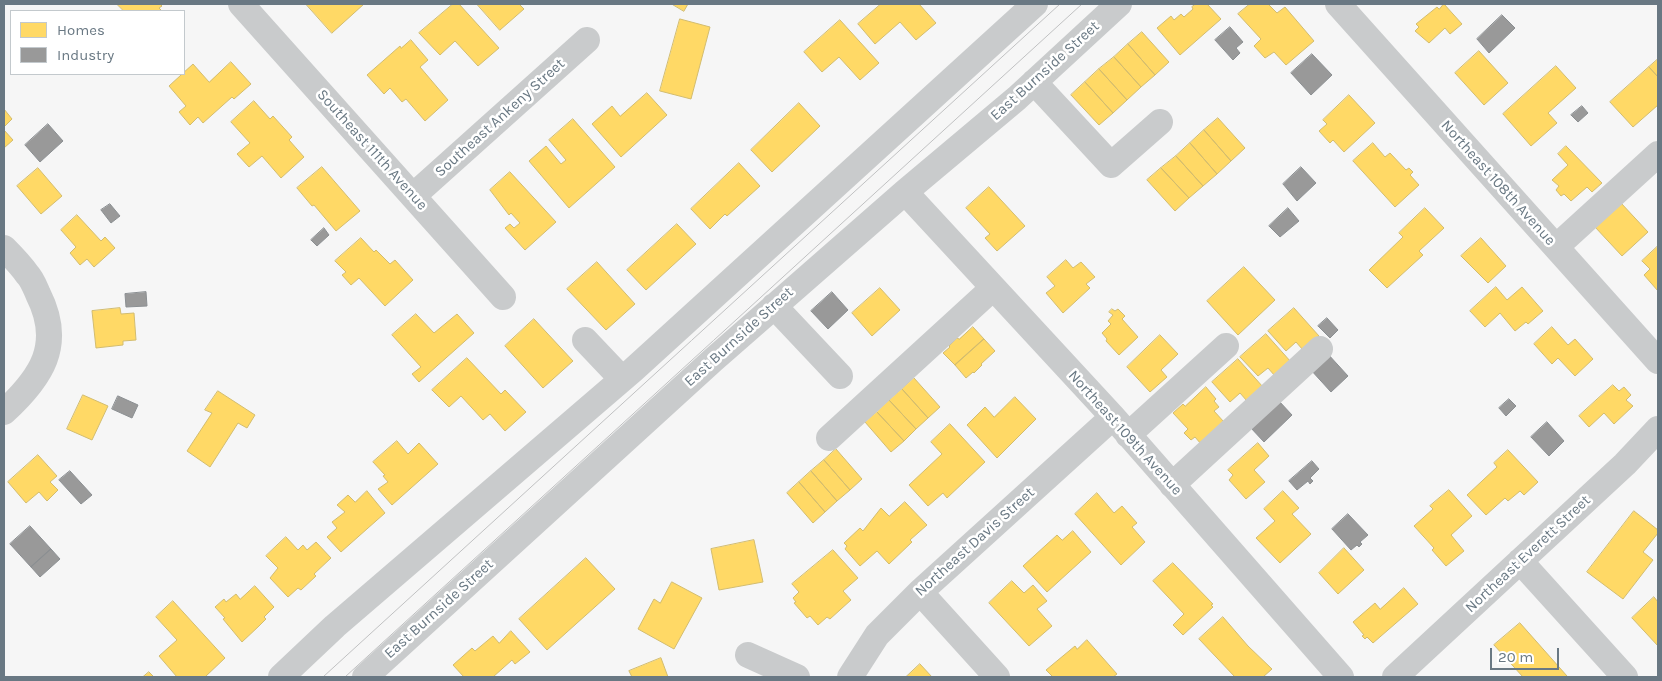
<!DOCTYPE html>
<html>
<head>
<meta charset="utf-8">
<style>
  body { margin:0 }
  #map { position:relative; width:1662px; height:681px; overflow:hidden; background:#f6f6f6; font-family:Karla,sans-serif }
  canvas { display:block }
  .frame { position:absolute; inset:0; border:5px solid #697883; pointer-events:none }
  .legend { position:absolute; left:10px; top:10px; width:175px; height:65px; box-sizing:border-box; background:#fff; border:1px solid #c3c9cd; margin:0; padding:6px 9px; list-style:none; font-size:15px; color:#697883 }
  .legend li { display:flex; align-items:center; gap:10px; height:25px }
  .legend b { width:25px; border:1px solid #c3c9cd }
  .scale { position:absolute; left:1490px; top:648px; width:69px; height:22px; box-sizing:border-box; border:2px solid #697883; border-top:0; padding-left:6px; font-size:15px; line-height:18px; white-space:nowrap; color:#697883; -webkit-text-stroke:4px #fff; paint-order:stroke }
</style>
</head>
<body>
<div id="map">
<canvas width="1662" height="681"></canvas>
<div class="frame"></div>
<ul class="legend">
<li><b style="height:14px;background:#ffd966"></b>Homes</li>
<li><b style="height:14px;background:#999"></b>Industry</li>
</ul>
<div class="scale">20 m</div>
</div>
<script>
const context = document.querySelector('canvas').getContext('2d');
context.lineJoin = 'round';
function fillPath(path, color) { context.fillStyle = color; context.fill(path, 'evenodd'); }
function strokePath(path, color, width, dash) { context.strokeStyle = color; context.lineWidth = width; context.lineCap = dash ? 'butt' : 'round'; context.setLineDash(dash || []); context.stroke(path); }
function write(font, color, halo, rows, align = 'center') {
  context.font = font + ' Karla,sans-serif'; context.lineWidth = 5; context.setLineDash([]); context.textBaseline = 'middle'; context.strokeStyle = halo; context.fillStyle = color; for (const [text, x, y, turn = 0] of rows) {
    context.save(); context.translate(x, y); context.rotate((+turn || 0) * Math.PI / 180); context.textAlign = isNaN(turn) ? turn : align; if (halo) context.strokeText(text, 0, 0); context.fillText(text, 0, 0); context.restore();
  }
}
const homes = new Path2D(`
  M 117,4 L 160,4 L 162,6 L 159,8 L 162,11 L 124,11 Z
  M 306,4 L 364,4 L 332,33 Z
  M 453,4 L 459,4 L 499,48 L 478,66 L 455,41 L 440,55 L 419,33 Z
  M 477,4 L 519,4 L 524,9 L 500,30 Z
  M 672,4 L 688,4 L 684,11 Z
  M 881,4 L 919,4 L 936,23 L 916,40 L 900,22 L 875,44 L 858,24 Z
  M 1196,4 L 1207,4 L 1221,19 L 1180,55 L 1157,28 L 1171,16 L 1174,20 L 1181,14 L 1184,17 L 1193,9 L 1192,7 Z
  M 1250,4 L 1268,4 L 1277,13 L 1285,7 L 1314,41 L 1286,65 L 1274,52 L 1265,58 L 1254,46 L 1261,39 L 1238,14 Z
  M 1444,4 L 1462,24 L 1450,34 L 1445,28 L 1429,43 L 1415,31 L 1419,27 L 1416,24 L 1437,7 L 1439,9 Z
  M 680,19 L 710,27 L 691,99 L 660,91 Z
  M 840,20 L 879,63 L 860,80 L 839,57 L 822,72 L 804,52 Z
  M 1142,32 L 1169,62 L 1155,75 L 1128,44 Z
  M 411,40 L 428,60 L 420,67 L 448,100 L 425,121 L 406,99 L 402,102 L 390,88 L 384,94 L 367,75 L 400,46 L 401,48 Z
  M 1128,44 L 1155,75 L 1141,87 L 1114,57 Z
  M 1479,51 L 1508,83 L 1484,105 L 1455,73 Z
  M 1114,57 L 1141,87 L 1127,100 L 1099,69 Z
  M 1658,59 L 1658,77 L 1649,67 Z
  M 231,62 L 251,84 L 234,99 L 232,97 L 203,123 L 198,117 L 190,125 L 179,112 L 186,106 L 169,86 L 193,64 L 209,82 Z
  M 1556,66 L 1576,88 L 1548,113 L 1557,123 L 1531,146 L 1503,114 Z
  M 1649,67 L 1658,77 L 1658,105 L 1633,127 L 1610,102 Z
  M 1099,69 L 1127,100 L 1113,113 L 1085,82 Z
  M 1085,82 L 1113,113 L 1099,125 L 1071,95 Z
  M 647,93 L 667,115 L 621,157 L 592,124 L 612,106 L 620,116 Z
  M 1349,95 L 1375,123 L 1344,152 L 1333,140 L 1330,143 L 1319,131 L 1327,124 L 1323,120 Z
  M 254,101 L 270,119 L 273,116 L 292,137 L 289,140 L 304,157 L 281,178 L 262,156 L 249,167 L 237,154 L 250,143 L 231,122 Z
  M 799,103 L 820,126 L 772,172 L 751,150 Z
  M 4,109 L 12,119 L 4,127 Z
  M 1218,118 L 1245,148 L 1231,161 L 1204,130 Z
  M 573,119 L 615,167 L 569,208 L 529,161 L 546,146 L 561,164 L 566,160 L 549,140 Z
  M 4,130 L 13,140 L 4,148 Z
  M 1204,130 L 1231,161 L 1217,174 L 1190,143 Z
  M 1190,143 L 1217,174 L 1203,186 L 1176,156 Z
  M 1373,143 L 1385,157 L 1390,153 L 1406,170 L 1409,168 L 1413,172 L 1410,175 L 1419,185 L 1395,207 L 1353,161 Z
  M 1566,146 L 1602,183 L 1592,192 L 1587,187 L 1571,201 L 1564,194 L 1561,196 L 1556,190 L 1559,186 L 1552,180 L 1568,165 L 1558,154 Z
  M 1176,156 L 1203,186 L 1189,198 L 1161,168 Z
  M 739,163 L 760,186 L 727,216 L 725,214 L 710,229 L 691,209 Z
  M 322,167 L 360,211 L 336,231 L 314,205 L 312,206 L 297,188 Z
  M 38,168 L 62,196 L 41,214 L 17,186 Z
  M 1161,168 L 1189,198 L 1175,211 L 1147,180 Z
  M 510,172 L 556,222 L 525,250 L 505,228 L 510,224 L 514,228 L 520,223 L 511,213 L 509,215 L 490,190 Z
  M 989,187 L 1025,226 L 997,251 L 985,238 L 990,234 L 966,208 Z
  M 1621,203 L 1648,232 L 1622,256 L 1595,227 Z
  M 1425,208 L 1444,228 L 1419,251 L 1423,255 L 1387,288 L 1369,270 L 1403,237 L 1399,233 Z
  M 77,215 L 101,241 L 105,237 L 115,248 L 94,267 L 87,259 L 80,265 L 70,253 L 76,247 L 61,230 Z
  M 677,224 L 696,244 L 646,290 L 627,270 Z
  M 361,238 L 374,252 L 376,250 L 390,264 L 395,260 L 413,280 L 385,306 L 359,278 L 351,285 L 342,275 L 346,272 L 335,261 Z
  M 1481,238 L 1506,266 L 1488,283 L 1461,256 Z
  M 1657,247 L 1658,248 L 1658,291 L 1644,275 L 1650,269 L 1642,261 Z
  M 1066,260 L 1073,268 L 1081,262 L 1095,277 L 1086,284 L 1090,288 L 1063,313 L 1046,293 L 1055,286 L 1047,277 Z
  M 597,262 L 635,304 L 606,330 L 567,289 Z
  M 1244,267 L 1275,300 L 1238,335 L 1207,301 Z
  M 1496,287 L 1507,300 L 1522,287 L 1543,311 L 1528,324 L 1526,322 L 1515,331 L 1500,313 L 1485,327 L 1470,311 Z
  M 880,288 L 900,310 L 872,336 L 852,313 Z
  M 120,308 L 121,314 L 134,313 L 136,340 L 123,341 L 123,345 L 96,348 L 92,311 Z
  M 1294,308 L 1319,336 L 1303,350 L 1296,342 L 1286,351 L 1268,331 Z
  M 1112,309 L 1115,311 L 1118,309 L 1125,316 L 1122,319 L 1138,337 L 1119,355 L 1106,341 L 1107,339 L 1102,333 L 1111,324 L 1108,321 L 1113,315 L 1109,312 Z
  M 416,314 L 434,333 L 457,314 L 474,333 L 419,382 L 412,374 L 421,367 L 392,335 Z
  M 534,319 L 573,361 L 543,388 L 505,346 Z
  M 973,327 L 984,339 L 955,365 L 943,353 L 950,347 L 949,346 L 957,338 L 959,339 Z
  M 1552,327 L 1568,345 L 1575,339 L 1593,359 L 1575,376 L 1558,358 L 1552,364 L 1534,344 Z
  M 1266,334 L 1291,362 L 1275,376 L 1268,368 L 1258,376 L 1240,357 Z
  M 1160,335 L 1178,354 L 1161,370 L 1167,377 L 1150,392 L 1127,367 Z
  M 984,339 L 995,351 L 981,364 L 982,365 L 974,373 L 973,372 L 966,378 L 955,365 Z
  M 467,358 L 501,394 L 505,390 L 526,412 L 505,431 L 490,414 L 483,420 L 461,396 L 449,407 L 432,390 Z
  M 1238,359 L 1263,387 L 1247,401 L 1240,393 L 1230,402 L 1212,382 Z
  M 914,378 L 940,407 L 928,418 L 902,389 Z
  M 1613,385 L 1619,391 L 1624,387 L 1631,395 L 1626,400 L 1633,406 L 1614,424 L 1604,413 L 1589,427 L 1579,416 Z
  M 1206,387 L 1216,399 L 1214,401 L 1219,407 L 1214,411 L 1224,422 L 1201,444 L 1195,437 L 1191,440 L 1184,433 L 1188,429 L 1173,413 L 1183,404 L 1185,406 Z
  M 902,389 L 928,418 L 916,429 L 889,400 Z
  M 218,391 L 255,415 L 247,428 L 238,423 L 210,467 L 187,451 L 212,413 L 205,410 Z
  M 83,395 L 108,406 L 92,440 L 67,429 Z
  M 1015,397 L 1036,419 L 997,458 L 967,425 L 985,407 L 994,417 Z
  M 889,400 L 916,429 L 904,441 L 877,412 Z
  M 877,412 L 904,441 L 891,452 L 865,422 Z
  M 950,424 L 985,462 L 947,498 L 943,493 L 928,506 L 909,485 L 942,454 L 931,442 Z
  M 397,441 L 408,454 L 419,443 L 438,464 L 392,505 L 378,489 L 388,482 L 383,476 L 385,475 L 373,462 Z
  M 1258,443 L 1269,456 L 1254,470 L 1265,482 L 1246,499 L 1229,480 L 1233,475 L 1228,470 Z
  M 836,449 L 862,479 L 850,490 L 824,460 Z
  M 1508,450 L 1538,482 L 1524,495 L 1520,491 L 1508,501 L 1505,498 L 1486,515 L 1467,495 L 1497,467 L 1494,463 Z
  M 38,455 L 57,476 L 50,482 L 58,490 L 47,501 L 39,492 L 26,503 L 8,482 Z
  M 824,460 L 850,490 L 837,501 L 811,471 Z
  M 811,471 L 837,501 L 825,512 L 799,482 Z
  M 799,482 L 825,512 L 813,523 L 787,493 Z
  M 1449,490 L 1472,516 L 1451,535 L 1464,551 L 1446,566 L 1432,550 L 1434,548 L 1414,526 L 1433,509 L 1430,506 Z
  M 367,491 L 385,513 L 341,552 L 327,537 L 337,528 L 332,522 L 345,512 L 337,505 L 348,495 L 355,502 Z
  M 1283,491 L 1299,508 L 1292,514 L 1311,534 L 1280,563 L 1256,538 L 1275,521 L 1264,509 Z
  M 1097,493 L 1114,513 L 1122,506 L 1137,523 L 1132,527 L 1145,542 L 1121,565 L 1075,514 Z
  M 905,502 L 927,525 L 910,540 L 912,542 L 889,564 L 877,551 L 860,566 L 845,549 L 847,546 L 844,543 L 860,528 L 863,531 L 881,508 L 889,516 Z
  M 1634,511 L 1658,530 L 1658,533 L 1643,552 L 1653,560 L 1623,599 L 1587,572 Z
  M 1073,531 L 1091,552 L 1047,592 L 1023,566 L 1057,535 L 1062,540 Z
  M 286,537 L 298,550 L 303,545 L 307,550 L 316,542 L 331,558 L 314,574 L 316,576 L 301,590 L 298,588 L 288,597 L 270,578 L 278,568 L 266,556 Z
  M 754,540 L 763,582 L 719,590 L 711,549 Z
  M 1344,548 L 1364,570 L 1338,594 L 1319,573 Z
  M 833,550 L 858,578 L 843,591 L 851,600 L 830,619 L 827,617 L 818,625 L 810,616 L 807,618 L 794,603 L 796,602 L 793,598 L 799,592 L 792,584 Z
  M 586,558 L 615,589 L 547,650 L 519,619 Z
  M 1173,563 L 1213,604 L 1211,605 L 1213,607 L 1183,635 L 1173,625 L 1184,614 L 1153,581 Z
  M 1012,581 L 1024,593 L 1033,585 L 1047,601 L 1037,609 L 1052,626 L 1029,646 L 989,603 Z
  M 672,582 L 702,598 L 674,649 L 638,629 L 654,599 L 660,603 Z
  M 255,586 L 274,607 L 264,617 L 266,619 L 259,626 L 242,642 L 223,619 L 225,618 L 215,607 L 224,599 L 226,602 L 236,594 L 240,599 Z
  M 1404,588 L 1418,604 L 1373,643 L 1367,637 L 1365,639 L 1362,636 L 1364,635 L 1353,622 L 1375,603 L 1380,609 Z
  M 1654,597 L 1658,602 L 1658,646 L 1632,618 Z
  M 173,601 L 225,658 L 205,677 L 177,677 L 159,656 L 177,640 L 156,617 Z
  M 1223,617 L 1248,646 L 1272,669 L 1263,677 L 1235,677 L 1199,639 Z
  M 1520,623 L 1567,676 L 1565,677 L 1523,677 L 1494,645 Z
  M 511,631 L 530,652 L 515,664 L 512,660 L 493,677 L 464,677 L 453,665 L 472,648 L 475,651 L 493,636 L 499,643 Z
  M 1087,640 L 1117,674 L 1113,677 L 1053,677 L 1046,670 L 1075,646 L 1077,649 Z
  M 661,658 L 668,677 L 632,677 L 629,671 Z
  M 920,664 L 932,677 L 906,677 Z
  M 149,672 L 154,677 L 143,677 Z`);
const industry = new Path2D(`
  M 1502,15 L 1515,28 L 1489,53 L 1477,39 Z
  M 1230,27 L 1243,42 L 1236,48 L 1240,53 L 1233,60 L 1215,40 Z
  M 1312,54 L 1332,75 L 1311,95 L 1291,73 Z
  M 1582,106 L 1588,113 L 1578,122 L 1571,115 Z
  M 48,124 L 63,141 L 40,162 L 25,145 Z
  M 1301,167 L 1316,183 L 1297,201 L 1283,184 Z
  M 110,204 L 120,216 L 111,223 L 101,210 Z
  M 1288,208 L 1299,221 L 1280,237 L 1269,226 Z
  M 324,228 L 329,235 L 317,246 L 311,240 Z
  M 146,292 L 147,306 L 126,307 L 125,294 Z
  M 832,292 L 848,310 L 828,329 L 811,311 Z
  M 1327,318 L 1338,330 L 1330,338 L 1318,326 Z
  M 1327,353 L 1348,376 L 1331,392 L 1310,369 Z
  M 118,396 L 138,405 L 132,418 L 112,409 Z
  M 1509,399 L 1516,406 L 1506,416 L 1499,408 Z
  M 1279,401 L 1292,415 L 1264,442 L 1250,427 Z
  M 1547,422 L 1564,441 L 1549,456 L 1531,437 Z
  M 1312,461 L 1319,469 L 1310,478 L 1313,481 L 1310,484 L 1308,481 L 1297,490 L 1289,481 Z
  M 70,471 L 92,495 L 81,504 L 59,480 Z
  M 1348,514 L 1368,535 L 1360,542 L 1362,544 L 1359,547 L 1357,545 L 1351,550 L 1332,529 Z
  M 30,526 L 51,549 L 31,567 L 10,544 Z
  M 51,549 L 60,559 L 40,577 L 31,567 Z`);
const minor = new Path2D(`
  M 241,4 L 503,297
  M 1338,4 L 1658,361
  M 1034,82 L 1111,165 L 1160,122
  M 905,192 L 1113,417 L 1341,677
  M 413,196 L 587,40
  M 1556,247 L 1658,154
  M 4,248 C 12,256 20,264 27,274 C 32,279 35,287 38,294 C 64,345 41,378 4,412
  M 774,306 L 840,376
  M 585,340 L 622,379
  M 1128,435 L 1226,346
  M 829,438 L 993,288
  M 1172,485 L 1320,349
  M 1520,561 L 1625,677
  M 920,592 L 997,677
  M 748,655 L 797,677
  M 281,677 L 335,626 L 633,370 L 1035,4
  M 365,677 L 713,360 L 905,192 L 1017,98 L 1119,4
  M 850,677 L 877,635 L 920,592 L 1113,417
  M 1395,677 L 1625,464 L 1658,429`);
const tram = new Path2D(`
  M 323,677 L 1060,4
  M 345,677 L 1082,4`);
const streetNames = [
  ["East Burnside Street",1045,71,-42],
  ["Southeast Ankeny Street",500,118,-42],
  ["Southeast 111th Avenue",372,150,48],
  ["Northeast 108th Avenue",1498,183,48],
  ["East Burnside Street",739,337,-42],
  ["Northeast 109th Avenue",1125,433,48],
  ["Northeast Davis Street",975,542,-42],
  ["Northeast Everett Street",1528,554,-43],
  ["East Burnside Street",439,609,-42]
];
fillPath(homes, '#ffd966');
strokePath(homes, '#d2bc6f', 1);
fillPath(industry, '#999');
strokePath(industry, '#8b8f92', 1);
strokePath(minor, '#c9cbcc', 26);
strokePath(tram, '#c0c1c2', 1);
write('15px', '#697883', '#fff', streetNames);
</script>
</body>
</html>
